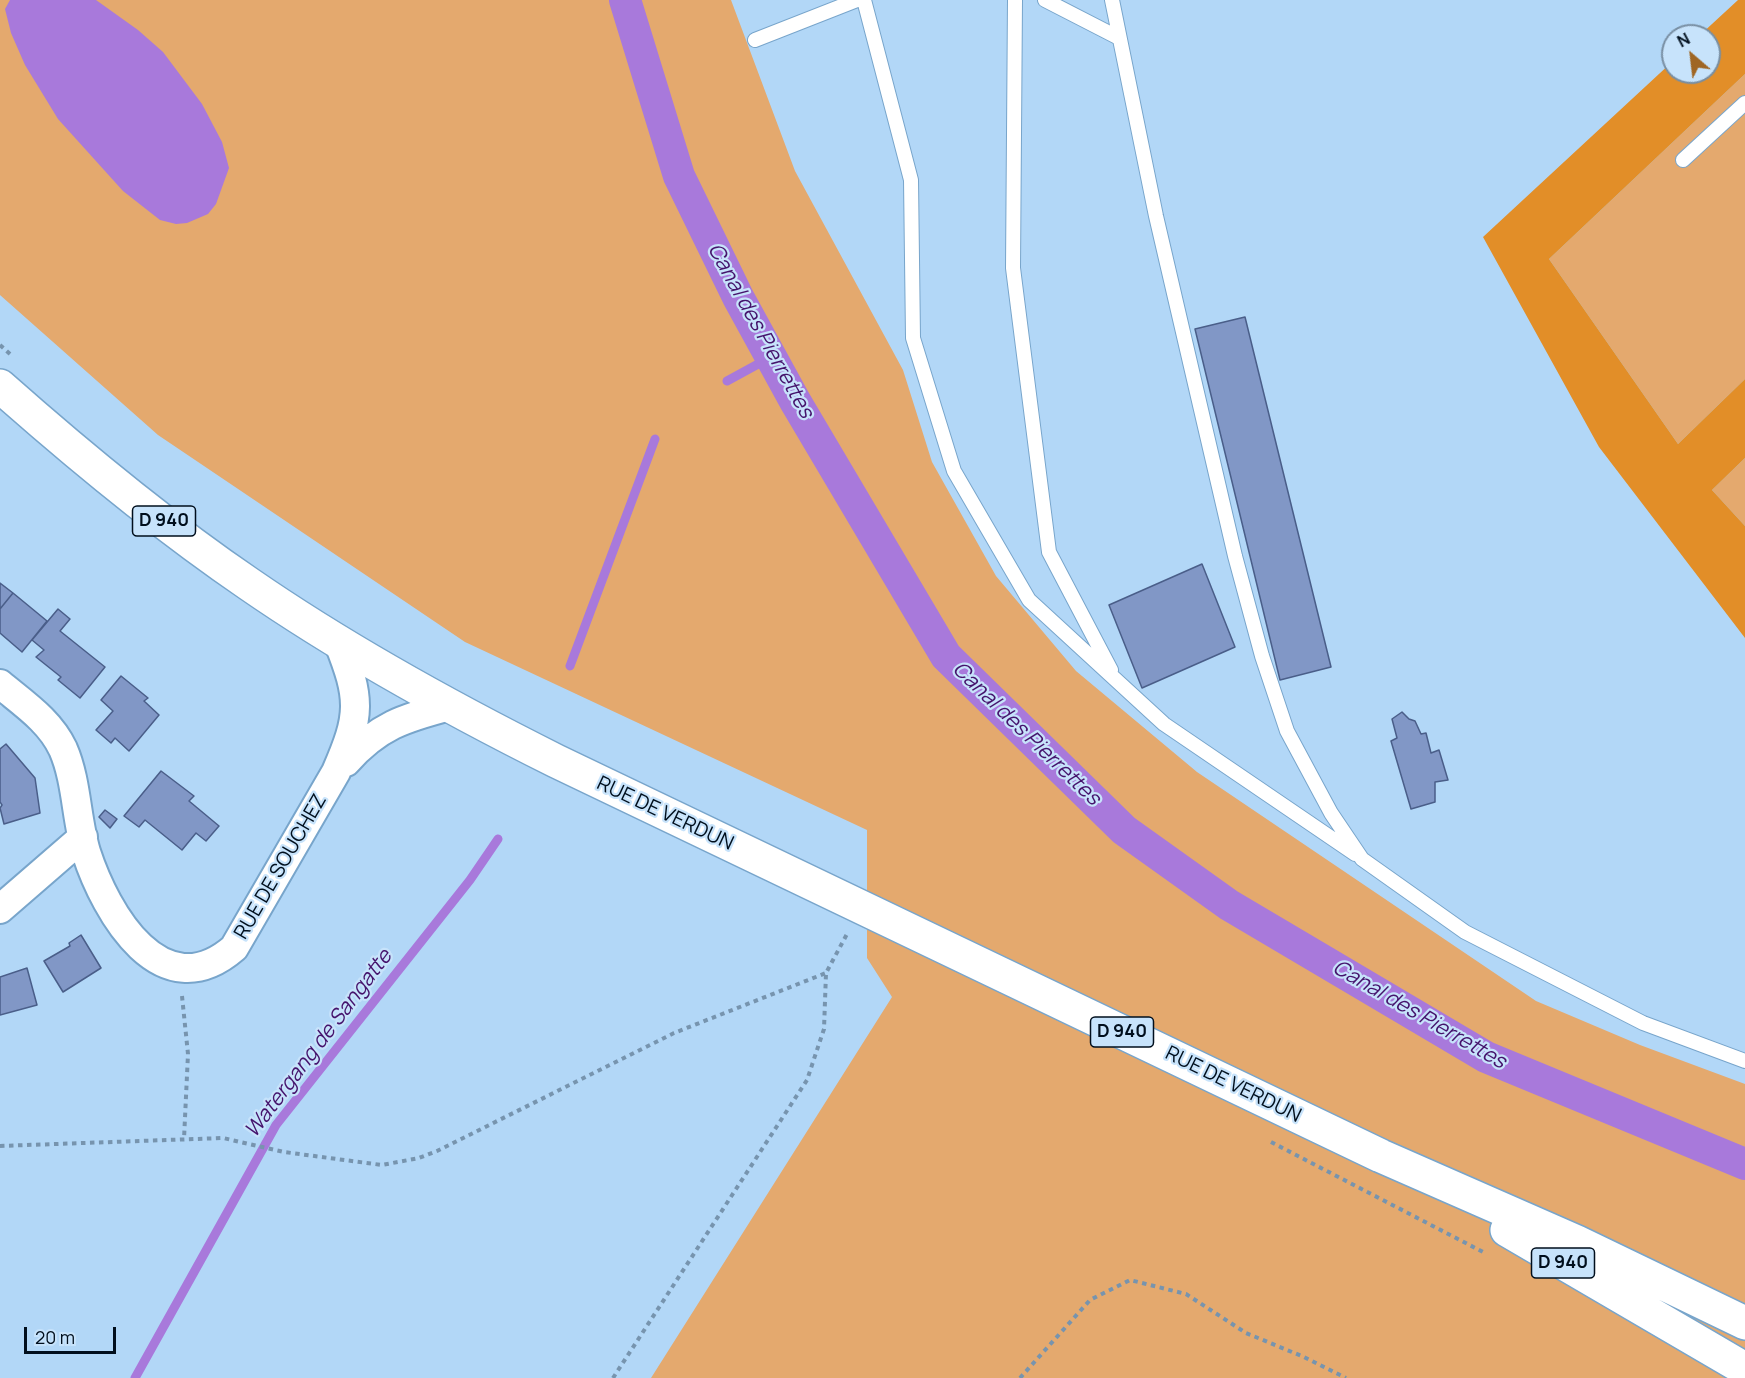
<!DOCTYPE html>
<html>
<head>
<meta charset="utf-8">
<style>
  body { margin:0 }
  #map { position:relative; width:1745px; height:1378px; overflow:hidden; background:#b2d7f7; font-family:Manrope,sans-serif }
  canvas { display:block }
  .north { position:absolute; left:1661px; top:24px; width:60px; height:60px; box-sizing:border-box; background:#c7e3fb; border:2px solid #788ea2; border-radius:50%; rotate:332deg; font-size:16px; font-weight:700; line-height:24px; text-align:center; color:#010f1d }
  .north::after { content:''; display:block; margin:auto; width:21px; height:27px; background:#9f6624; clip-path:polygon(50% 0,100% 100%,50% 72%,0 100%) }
  .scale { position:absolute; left:24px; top:1327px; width:92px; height:27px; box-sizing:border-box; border:3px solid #010f1d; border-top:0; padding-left:8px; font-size:18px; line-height:21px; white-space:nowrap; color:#010f1d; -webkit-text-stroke:4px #c7e3fb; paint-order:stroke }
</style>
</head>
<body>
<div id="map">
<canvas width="1745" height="1378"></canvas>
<div class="north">N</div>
<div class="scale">20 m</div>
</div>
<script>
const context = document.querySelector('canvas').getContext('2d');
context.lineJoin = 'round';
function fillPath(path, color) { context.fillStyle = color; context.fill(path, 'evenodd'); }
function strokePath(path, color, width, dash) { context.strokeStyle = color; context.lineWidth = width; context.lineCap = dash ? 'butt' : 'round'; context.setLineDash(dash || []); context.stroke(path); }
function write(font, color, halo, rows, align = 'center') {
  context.font = font + ' Manrope,sans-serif'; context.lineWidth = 4.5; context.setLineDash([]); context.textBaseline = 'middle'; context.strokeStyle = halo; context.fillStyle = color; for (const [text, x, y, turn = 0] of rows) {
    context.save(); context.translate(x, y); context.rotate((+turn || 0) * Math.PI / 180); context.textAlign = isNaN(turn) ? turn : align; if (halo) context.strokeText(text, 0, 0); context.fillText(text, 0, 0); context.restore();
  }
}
const green = new Path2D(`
  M 0,0 L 731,0 L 795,171 L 903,370 L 932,462 L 996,576 L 1076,671 L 1197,772 L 1536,1001 L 1640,1045 L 1745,1084 L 1745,1378 L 651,1378 L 892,997 L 867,958 L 867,830 L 465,642 L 158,435 L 0,295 Z
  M 1745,74 L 1745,379 L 1678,444 L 1549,259 Z
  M 1745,458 L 1745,526 L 1712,490 Z`);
const forest = new Path2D(`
  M 1738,0 L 1745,0 L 1745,74 L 1549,259 L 1678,444 L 1745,379 L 1745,458 L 1712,490 L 1745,526 L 1745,638 L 1599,447 L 1483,237 L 1673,61 L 1673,72 L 1709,72 L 1709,36 L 1699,36 Z`);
const water = new Path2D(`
  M 10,0 L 96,0 L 138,30 L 163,52 L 202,104 L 222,142 L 229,168 L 216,204 L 208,214 L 187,223 L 176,224 L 160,220 L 123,191 L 58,119 L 25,65 L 11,33 L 5,9 Z`);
const stream = new Path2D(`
  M 727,381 L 771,357
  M 570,666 L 655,439
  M 135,1378 L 276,1125 L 470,880 L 498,839`);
const canal = new Path2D(`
  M 625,0 L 679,176 L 738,297 L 795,401 L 946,656 L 1124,830 L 1229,905 L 1486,1057 L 1745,1164`);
const building = new Path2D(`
  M 1245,317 L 1331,667 L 1280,680 L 1195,329 Z
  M 1202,564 L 1235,647 L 1142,688 L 1109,605 Z
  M 0,583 L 13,593 L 0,609 Z
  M 13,593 L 47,621 L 22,652 L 0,633 L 0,609 Z
  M 58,609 L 70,619 L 60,631 L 105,667 L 80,698 L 58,680 L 61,677 L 36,657 L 44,650 L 32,640 Z
  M 121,676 L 148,698 L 144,701 L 159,715 L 129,751 L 115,738 L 111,743 L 96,730 L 113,711 L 101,700 Z
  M 1402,712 L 1409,719 L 1415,721 L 1421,734 L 1426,733 L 1431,753 L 1439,750 L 1448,780 L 1435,782 L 1435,802 L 1411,809 L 1391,741 L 1397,738 L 1392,719 Z
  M 6,744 L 35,778 L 40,813 L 4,824 L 0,808 L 2,805 L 0,802 L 0,749 Z
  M 161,771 L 194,796 L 189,801 L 219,826 L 206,841 L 196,833 L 182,850 L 145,820 L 139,827 L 124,816 Z
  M 105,810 L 117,819 L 110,828 L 99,817 Z
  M 81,935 L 101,968 L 63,992 L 44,961 L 70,946 L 69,943 Z
  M 27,968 L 37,1005 L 0,1015 L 0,977 Z`);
const path = new Path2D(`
  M 0,345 L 11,355
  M 182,996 L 188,1054 L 184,1139
  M 1271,1142 L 1483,1252
  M 0,1146 L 223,1138 L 284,1152 L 382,1165 L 419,1158 L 437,1151 L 674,1033 L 826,973
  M 613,1378 L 807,1080 L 824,1029 L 826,973 L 847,934
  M 1020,1378 L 1090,1300 L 1130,1280 L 1186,1294 L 1246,1333 L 1304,1357 L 1346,1378`);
const service = new Path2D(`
  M 864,0 L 911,180 L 913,338 L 954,471 L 1029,600 L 1164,724 L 1355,854
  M 1015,0 L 1013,268 L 1049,552 L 1111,670
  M 1045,0 L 1119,38
  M 1112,0 L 1156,216 L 1235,556 L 1262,656 L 1287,731 L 1331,813 L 1362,859 L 1465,932 L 1643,1023 L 1745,1061
  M 755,40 L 857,0
  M 1683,160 L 1745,103`);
const minor = new Path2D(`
  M 0,684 C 24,704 50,721 63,749 C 77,781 76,819 86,852 C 106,914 162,1010 234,948 L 336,772 C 361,715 361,699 338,641
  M 346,762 C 378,726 404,718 450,706
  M 0,909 L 83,837`);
const primary = new Path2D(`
  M 0,386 C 79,456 161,524 249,584 C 346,651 450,708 556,761 L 1381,1156 L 1577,1242 L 1745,1323
  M 1507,1230 L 1745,1369`);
const shields = [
  [164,521,63],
  [1122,1032,63],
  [1563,1263,63]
];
const shieldNames = [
  ["D 940",164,521],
  ["D 940",1122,1032],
  ["D 940",1563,1263]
];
const streetNames = [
  ["RUE DE VERDUN",665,814,25],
  ["RUE DE SOUCHEZ",281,867,-60],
  ["RUE DE VERDUN",1233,1085,26]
];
const waterNames = [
  ["Canal des Pierrettes",760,331,61],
  ["Canal des Pierrettes",1026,734,44],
  ["Canal des Pierrettes",1419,1015,30],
  ["Watergang de Sangatte",319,1044,-53]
];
fillPath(green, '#e4a96e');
fillPath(forest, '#e28e28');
fillPath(water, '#a879db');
strokePath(stream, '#a879db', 9);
strokePath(canal, '#a879db', 32);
fillPath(building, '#8197c6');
strokePath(building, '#4a5e89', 1.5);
strokePath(service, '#78a5cb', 16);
strokePath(minor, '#78a5cb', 32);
strokePath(primary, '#78a5cb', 36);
strokePath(path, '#7794ae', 4, [4.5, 4.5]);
strokePath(service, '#fff', 14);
strokePath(minor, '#fff', 28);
strokePath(primary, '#fff', 33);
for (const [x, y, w] of shields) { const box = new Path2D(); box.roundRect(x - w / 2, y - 15, w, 30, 4.5); context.fillStyle = '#c7e3fb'; context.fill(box); strokePath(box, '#010f1d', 1.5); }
write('bold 18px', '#010f1d', null, shieldNames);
write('20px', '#010f1d', '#c7e3fb', streetNames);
write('italic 21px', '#45136c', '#c7e3fb', waterNames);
</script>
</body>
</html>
